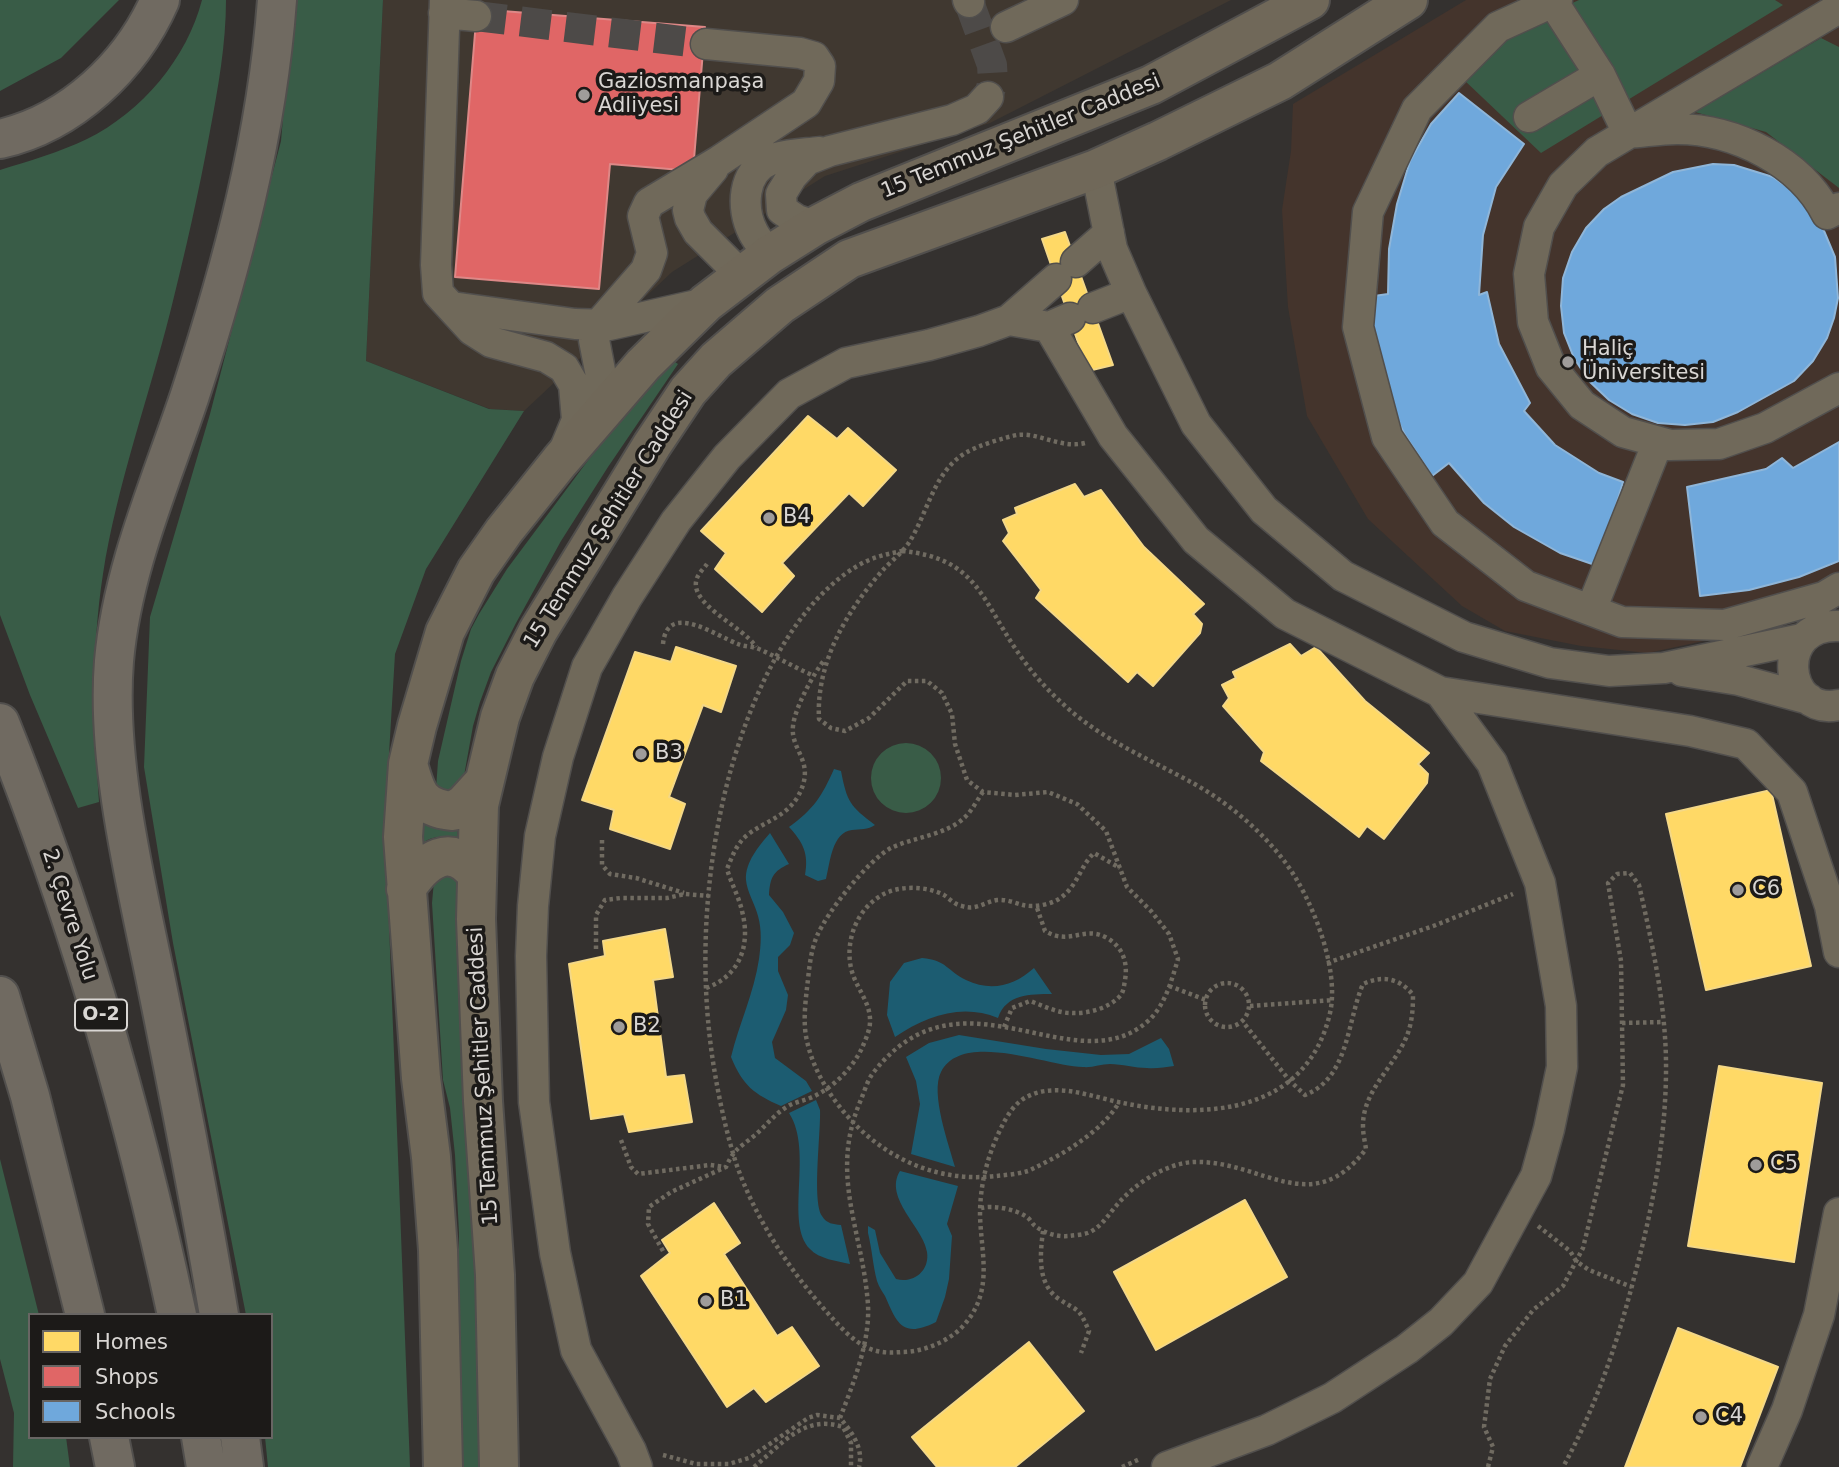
<!DOCTYPE html>
<html>
<head>
<meta charset="utf-8">
<style>
  body { margin:0 }
  #map { position:relative; width:1839px; height:1467px; overflow:hidden; background:#34312f; font-family:"DejaVu Sans",sans-serif }
  canvas { display:block }
  .legend { position:absolute; left:28px; top:1313px; width:245px; height:126px; box-sizing:border-box; background:#1c1a18; border:2px solid #686563; margin:0; padding:9px 12px; list-style:none; font-size:21px; color:#d9d6d3 }
  .legend li { display:flex; align-items:center; gap:14px; height:35px }
  .legend b { width:35px; border:2px solid #686563 }
</style>
</head>
<body>
<div id="map">
<canvas width="1839" height="1467"></canvas>
<ul class="legend">
<li><b style="height:19px;background:#ffd966"></b>Homes</li>
<li><b style="height:19px;background:#e06666"></b>Shops</li>
<li><b style="height:19px;background:#6fa8dc"></b>Schools</li>
</ul>
</div>
<script>
const context = document.querySelector('canvas').getContext('2d');
context.lineJoin = 'round';
function fillPath(path, color) { context.fillStyle = color; context.fill(path, 'evenodd'); }
function strokePath(path, color, width, dash) { context.strokeStyle = color; context.lineWidth = width; context.lineCap = dash ? 'butt' : 'round'; context.setLineDash(dash || []); context.stroke(path); }
function write(font, color, halo, rows, align = 'center') {
  context.font = font + ' "DejaVu Sans",sans-serif'; context.lineWidth = 7; context.setLineDash([]); context.textBaseline = 'middle'; context.strokeStyle = halo; context.fillStyle = color; for (const [text, x, y, turn = 0] of rows) {
    context.save(); context.translate(x, y); context.rotate((+turn || 0) * Math.PI / 180); context.textAlign = isNaN(turn) ? turn : align; if (halo) context.strokeText(text, 0, 0); context.fillText(text, 0, 0); context.restore();
  }
}
const built = new Path2D(`
  M 383,0 L 1231,0 L 990,123 L 825,176 L 672,272 L 524,411 L 490,409 L 366,361 Z`);
const education = new Path2D(`
  M 1466,0 L 1839,0 L 1839,596 L 1741,633 L 1648,653 L 1581,646 L 1505,631 L 1462,606 L 1368,519 L 1307,416 L 1288,307 L 1282,210 L 1291,151 L 1293,104 Z`);
const green = new Path2D(`
  M 0,0 L 119,0 L 61,58 L 0,91 Z
  M 202,0 L 226,0 C 226,44 218,88 210,131 C 199,192 185,253 170,313 C 148,400 117,485 103,574 C 91,650 94,725 99,802 L 78,808 L 30,695 L 0,615 L 0,170 C 29,161 60,152 87,139 C 142,112 187,58 202,0 Z
  M 293,0 L 383,0 L 366,361 L 489,409 L 524,411 L 426,569 L 395,654 L 385,821 L 410,1467 L 268,1467 L 265,1437 L 271,1437 L 271,1315 L 246,1315 L 173,943 L 144,767 L 150,617 L 210,414 L 281,141 Z
  M 1579,0 L 1775,0 L 1783,5 L 1541,153 L 1463,79 L 1513,30 Z
  M 1821,38 L 1839,47 L 1839,188 L 1766,132 L 1695,112 Z
  M 672,360 L 678,364 L 608,467 L 561,541 L 516,623 L 491,672 L 480,702 L 473,726 L 462,787 L 455,794 L 436,789 L 438,761 L 461,661 L 471,629 L 479,614 L 507,569 L 592,455 Z
  M871 778a35 35 0 1 1 70 0a35 35 0 1 1-70 0Z
  M 418,821 C 431,830 441,827 457,825 L 458,839 C 442,834 430,836 417,847 Z
  M 444,872 L 460,880 L 474,1231 L 479,1467 L 459,1467 L 459,1233 L 455,1155 L 450,1108 L 443,1080 L 432,903 L 434,881 Z
  M 0,1159 L 39,1315 L 30,1315 L 30,1437 L 66,1437 L 70,1467 L 13,1467 L 14,1413 L 0,1359 Z`);
const water = new Path2D(`
  M 834,769 L 841,771 C 847,802 850,806 875,825 C 868,830 860,829 852,830 C 832,832 830,863 826,879 L 818,881 L 805,875 C 809,854 803,842 789,827 C 814,809 822,796 834,769 Z
  M 770,833 L 789,864 C 773,871 770,878 769,895 L 783,912 L 794,933 L 790,945 L 778,957 L 778,971 L 788,995 L 786,1010 L 772,1042 L 775,1058 L 806,1081 L 812,1091 L 781,1106 C 754,1094 743,1086 731,1057 C 739,1024 754,993 759,959 C 761,945 762,930 758,916 C 755,904 747,892 746,880 C 745,862 759,846 770,833 Z
  M 922,958 C 947,960 947,971 966,980 C 991,992 1014,986 1034,968 L 1052,994 C 1030,994 1006,994 998,1018 C 962,1003 926,1016 895,1037 L 887,1015 L 890,982 L 904,963 Z
  M 959,1035 L 1046,1049 L 1101,1055 L 1129,1054 L 1161,1038 L 1169,1049 L 1174,1066 C 1165,1067 1156,1069 1147,1068 C 1135,1068 1122,1064 1110,1064 C 1101,1064 1092,1068 1083,1067 C 1047,1066 962,1030 941,1072 C 930,1093 949,1145 955,1167 L 911,1154 L 920,1104 L 916,1081 L 906,1057 L 929,1043 Z
  M 816,1100 L 820,1110 C 821,1133 812,1200 822,1216 C 827,1224 833,1224 841,1225 L 850,1264 C 837,1261 819,1259 810,1249 C 784,1223 814,1151 789,1113 Z
  M 900,1171 L 958,1186 L 947,1224 L 952,1236 L 949,1279 L 945,1297 L 936,1322 C 902,1339 897,1323 885,1296 C 882,1291 879,1287 877,1281 C 873,1266 872,1249 868,1233 L 868,1226 L 875,1230 L 880,1253 L 896,1279 C 913,1284 930,1271 927,1252 C 924,1228 883,1198 900,1171 Z`);
const homes = new Path2D(`
  M 1065,232 L 1113,365 L 1088,371 L 1042,239 Z
  M 808,416 L 837,439 L 848,428 L 896,470 L 863,506 L 849,493 L 782,563 L 794,576 L 762,612 L 715,569 L 726,553 L 701,531 Z
  M 1075,484 L 1084,497 L 1101,490 L 1144,547 L 1204,604 L 1193,614 L 1202,624 L 1200,633 L 1153,686 L 1137,672 L 1128,682 L 1036,598 L 1041,590 L 1003,541 L 1009,533 L 1003,520 L 1017,514 L 1015,508 Z
  M 1290,644 L 1301,656 L 1316,647 L 1365,701 L 1429,753 L 1418,764 L 1428,774 L 1427,783 L 1384,839 L 1367,826 L 1359,837 L 1261,761 L 1264,752 L 1223,706 L 1229,698 L 1222,685 L 1236,678 L 1233,672 Z
  M 676,647 L 736,666 L 721,712 L 703,705 L 669,797 L 685,804 L 670,849 L 610,829 L 614,810 L 582,800 L 635,652 L 671,662 Z
  M 1771,790 L 1811,966 L 1706,990 L 1666,814 Z
  M 665,929 L 673,977 L 653,980 L 666,1077 L 684,1075 L 692,1122 L 629,1132 L 624,1114 L 591,1119 L 569,964 L 605,956 L 603,941 Z
  M 1719,1066 L 1822,1083 L 1794,1262 L 1688,1246 Z
  M 1245,1200 L 1287,1277 L 1156,1350 L 1114,1272 Z
  M 714,1203 L 740,1243 L 724,1254 L 777,1336 L 792,1327 L 819,1366 L 766,1402 L 754,1388 L 727,1407 L 641,1276 L 670,1253 L 662,1240 Z
  M 1678,1328 L 1778,1367 L 1740,1467 L 1625,1467 Z
  M 1029,1342 L 1084,1411 L 1015,1467 L 937,1467 L 912,1437 Z`);
const shops = new Path2D(`
  M 477,9 L 705,27 L 693,171 L 610,164 L 599,289 L 455,277 Z`);
const schools = new Path2D(`
  M 1459,93 L 1524,144 L 1496,187 L 1483,235 L 1479,295 L 1487,292 L 1499,344 L 1530,403 L 1524,411 L 1555,445 L 1599,473 L 1623,482 L 1598,566 L 1560,553 L 1514,527 L 1484,503 L 1449,463 L 1432,476 L 1405,435 L 1389,403 L 1367,321 L 1367,297 L 1388,294 L 1389,249 L 1397,204 L 1410,161 L 1431,124 Z
  M 1713,164 L 1734,165 L 1773,177 L 1790,189 L 1819,219 L 1835,257 L 1838,298 L 1834,318 L 1827,338 L 1813,361 L 1794,381 L 1738,412 L 1713,422 L 1685,425 L 1658,423 L 1632,414 L 1609,400 L 1589,381 L 1574,358 L 1564,333 L 1561,306 L 1563,278 L 1572,252 L 1586,228 L 1604,209 L 1621,197 L 1673,172 Z
  M 1839,442 L 1839,561 L 1799,577 L 1749,590 L 1700,596 L 1687,487 L 1766,469 L 1782,458 L 1793,468 Z`);
const minorTunnel = new Path2D(`
  M 969,2 L 992,65 L 993,82 L 988,97
  M 476,16 L 706,44`);
const path = new Path2D(`
  M 902,551 C 976,558 981,598 1017,651 C 1029,669 1045,688 1062,703 C 1099,738 1145,757 1189,781 C 1225,800 1261,830 1285,862 C 1312,898 1340,969 1330,1013 C 1307,1113 1207,1120 1123,1103 C 1091,1097 1054,1080 1023,1099 C 1013,1106 1007,1116 1002,1126 C 988,1154 980,1183 980,1215 C 981,1254 994,1291 964,1325 C 950,1341 923,1352 902,1352 C 890,1353 879,1353 868,1348 C 855,1342 843,1330 833,1319 C 792,1274 756,1221 736,1163 C 727,1135 720,1103 715,1074 C 700,987 703,896 721,810 C 738,728 782,609 859,565 C 873,557 887,554 902,551 Z
  M 707,564 C 704,568 699,573 697,578 C 687,604 743,626 756,647
  M 663,644 C 667,600 718,637 738,644 C 744,647 752,646 759,649 C 777,657 794,667 812,675
  M 983,792 C 977,800 972,811 964,818 C 946,835 914,837 891,848 C 868,860 827,912 817,936 C 810,952 809,972 807,988 C 805,1005 803,1025 807,1041 C 813,1068 826,1090 843,1111 C 881,1157 936,1183 996,1176 C 1006,1175 1018,1174 1028,1171 C 1039,1166 1050,1160 1061,1154 C 1080,1143 1109,1122 1119,1102
  M 602,840 L 602,865 L 610,874 L 636,878 L 684,893
  M 596,949 L 596,915 L 605,900 L 621,898 L 667,898 L 685,894 L 709,896
  M 1327,963 L 1436,925 L 1513,894
  M1205 1005a22 22 0 1 1 44 0a22 22 0 1 1-44 0Z
  M 1169,986 L 1206,1000
  M 706,988 C 740,976 751,945 742,911 C 739,897 731,883 727,869 C 732,857 736,845 746,836 C 763,822 784,818 797,798 C 818,762 790,752 793,726 C 795,707 814,673 825,659
  M 1250,1006 L 1333,1000
  M 1622,1023 L 1663,1022
  M 1004,1027 L 1012,1008 L 1030,1001 C 1044,1006 1057,1013 1071,1013 C 1088,1014 1110,1008 1121,995 C 1124,990 1124,985 1125,980 C 1128,963 1123,947 1107,938 C 1084,925 1070,946 1045,931 L 1036,905
  M 621,1140 L 631,1167 L 638,1174 L 710,1165 L 725,1167
  M 981,1208 C 994,1205 1015,1209 1027,1217 C 1030,1219 1032,1223 1034,1225 C 1043,1233 1057,1237 1069,1236 C 1075,1235 1084,1235 1090,1232 C 1102,1226 1108,1215 1116,1206 C 1134,1184 1166,1163 1194,1162 C 1262,1160 1312,1221 1366,1149 C 1365,1142 1363,1134 1363,1127 C 1362,1092 1393,1068 1406,1038 C 1412,1024 1413,1010 1413,995 C 1400,978 1382,975 1363,984 C 1347,1021 1349,1078 1305,1095 L 1289,1080 L 1243,1022
  M 1538,1226 L 1570,1251 L 1576,1261 L 1589,1270 L 1632,1287
  M 1043,1231 C 1040,1255 1037,1284 1059,1299 C 1080,1313 1078,1306 1089,1331 L 1081,1353
  M 663,1251 L 648,1224 L 649,1207 L 671,1192 L 726,1167 C 734,1149 739,1148 754,1136 C 766,1126 775,1113 790,1105 C 796,1102 803,1101 810,1098 C 832,1089 852,1069 862,1048 C 865,1041 870,1030 870,1022 C 871,1002 855,987 851,968 C 845,940 857,909 882,895 C 899,885 927,886 944,895 C 950,899 955,905 962,906 C 976,911 984,902 997,900 C 1006,899 1015,903 1023,905 C 1035,908 1054,904 1063,896 C 1078,884 1081,865 1094,853 L 1120,868
  M 840,1418 C 853,1384 870,1343 868,1305 C 863,1231 829,1176 860,1102 C 864,1093 867,1081 873,1073 C 961,959 1073,1087 1148,1021 C 1165,1006 1172,979 1178,959 L 1169,934 L 1151,911 L 1127,887 L 1106,831 L 1077,804 L 1048,792 L 1015,795 L 983,792 L 967,780 L 955,744 L 952,714 L 942,693 L 927,681 L 907,681 L 869,718 L 845,731 L 831,728 L 819,719 C 816,663 846,612 882,571 C 890,562 901,554 908,544 C 928,514 933,471 967,452 C 977,446 1006,437 1017,435 C 1039,432 1060,449 1085,443
  M 663,1455 L 696,1464 L 729,1464 L 749,1458 L 808,1418 L 817,1415 L 840,1418 C 851,1431 864,1448 859,1467
  M 754,1467 C 782,1444 804,1414 843,1427 L 851,1443 L 851,1467
  M 1122,1467 L 1140,1459
  M 1488,1467 L 1493,1447 L 1484,1427 L 1490,1379 L 1505,1346 L 1533,1310 L 1563,1286 L 1583,1248 L 1623,1085 L 1621,961 L 1608,883 L 1617,874 L 1630,873 L 1639,885 C 1653,947 1667,1010 1666,1074 C 1665,1144 1652,1211 1634,1278 C 1617,1344 1596,1407 1563,1467`);
const minor = new Path2D(`
  M 445,0 L 436,265 L 438,293 L 472,330 L 491,342 L 546,357 L 564,368 L 574,385 L 577,420 L 564,451
  M 968,0 L 969,2
  M 1557,0 L 1498,27 L 1417,109 L 1368,212 L 1358,327 L 1387,437 L 1445,523 L 1526,586 L 1622,622 L 1725,625 L 1824,597 L 1839,588
  M 1553,2 L 1600,75 L 1628,133 C 1644,132 1661,129 1677,129 C 1735,129 1801,162 1827,214 L 1839,208
  M 1839,8 L 1597,152 L 1563,185 L 1539,227 L 1529,274 L 1533,322 L 1551,367 L 1582,405 L 1623,432 L 1670,445 L 1719,444 L 1765,428 L 1839,388
  M 444,13 L 476,16
  M 1006,27 L 1063,0
  M 1529,117 L 1600,75
  M 713,169 L 692,194 L 688,210 L 690,218 L 698,232 L 742,276
  M 1096,169 L 1112,249 L 1131,293 L 1196,424 L 1264,510 L 1343,576 L 1464,637 L 1550,663 L 1609,671 L 1664,668 L 1802,639
  M 815,226 L 797,220 L 782,210 L 781,194 L 792,176 L 807,160 L 830,151 L 952,120 L 977,109 L 988,97
  M 769,255 C 764,248 757,240 753,232 C 741,209 742,171 770,160 C 785,154 804,154 820,152
  M 1076,262 L 1109,233
  M 452,307 L 575,324 L 609,325 L 706,303
  M 1093,308 L 1131,293
  M 1070,318 L 1049,327 L 1113,436 L 1196,540 L 1285,614 L 1440,692 L 1690,731 L 1746,744 L 1792,792 L 1830,906 L 1839,952
  M 1009,320 L 1056,279
  M 601,413 L 604,391 L 594,340 L 599,324 L 646,270 L 652,253 L 643,216 L 649,203 L 719,161 L 806,103 L 819,81 L 820,66 L 814,57 L 800,53 L 706,44
  M 1591,610 L 1658,442
  M 1839,626 C 1773,623 1783,717 1839,705
  M 1682,671 L 1739,680 L 1809,699
  M 637,1467 L 631,1451 L 576,1350 L 555,1253 L 534,1102 L 531,956 L 533,906 L 540,836 L 558,757 L 587,667 L 627,597 L 676,521 L 727,457 L 789,394 L 846,363 L 929,345 L 979,331 L 1009,320 L 1049,327
  M 1167,1467 L 1267,1430 L 1332,1398 L 1407,1349 L 1441,1322 L 1478,1283 L 1536,1176 L 1549,1129 L 1562,1067 L 1561,1006 L 1540,883 L 1492,763 L 1440,692
  M 1762,1467 L 1787,1410 L 1819,1315 L 1839,1213`);
const major = new Path2D(`
  M 408,764 C 416,793 420,808 453,811 L 464,804 L 484,782
  M 406,889 C 425,860 451,840 477,875
  M 443,1467 L 438,1250 L 431,1157 L 421,1078 L 403,837 L 408,764 L 417,726 L 445,632 L 476,571 L 504,531 L 560,461 L 643,365 L 706,303 L 769,255 L 815,226 L 861,202 L 1151,85 L 1310,0
  M 499,1467 L 495,1275 L 483,1101 L 476,919 L 479,805 L 500,717 L 515,676 L 538,631 L 652,445 L 688,391 L 716,360 L 780,305 L 849,259 L 1096,169 L 1158,141 L 1280,81 L 1408,0`);
const highway = new Path2D(`
  M 0,139 C 71,123 131,66 160,0
  M 0,723 C 77,914 134,1114 177,1315
  M 0,996 L 30,1096 L 85,1315
  M 219,1315 C 200,1201 178,1089 155,976 C 135,879 106,760 114,661 C 122,569 161,482 190,395 C 232,266 267,136 277,0
  M 109,1437 L 115,1467
  M 201,1437 L 206,1467
  M 240,1437 L 244,1467`);
const markers = [
  [584,95,7,"#9f9c9a"],
  [1568,362,7,"#9f9c9a"],
  [769,518,7,"#9f9c9a"],
  [641,754,7,"#9f9c9a"],
  [1738,890,7,"#9f9c9a"],
  [619,1027,7,"#9f9c9a"],
  [1756,1165,7,"#9f9c9a"],
  [706,1301,7,"#9f9c9a"],
  [1701,1417,7,"#9f9c9a"]
];
const shields = [
  [101,1015,52]
];
const shieldNames = [
  ["O-2",101,1015]
];
const poiNames = [
  ["Gaziosmanpaşa",598,83],
  ["Adliyesi",598,107],
  ["Haliç",1582,350],
  ["Üniversitesi",1582,374],
  ["B4",783,518],
  ["B3",655,754],
  ["C6",1752,890],
  ["B2",633,1027],
  ["C5",1770,1165],
  ["B1",720,1301],
  ["C4",1715,1417]
];
const streetNames = [
  ["15 Temmuz Şehitler Caddesi",1021,137,-22],
  ["15 Temmuz Şehitler Caddesi",609,520,-58],
  ["2. Çevre Yolu",69,915,72],
  ["15 Temmuz Şehitler Caddesi",484,1076,-93]
];
fillPath(built, '#403830');
fillPath(education, '#44342c');
fillPath(green, '#395c47');
fillPath(water, '#1c5c71');
fillPath(homes, '#ffd966');
strokePath(homes, '#f4d887', 2);
fillPath(shops, '#e06666');
strokePath(shops, '#de8887', 2);
fillPath(schools, '#6fa8dc');
strokePath(schools, '#8fb6d9', 2);
strokePath(minorTunnel, '#4d4a48', 30, [30, 15]);
strokePath(minor, '#514f4d', 33);
strokePath(major, '#514f4d', 42);
strokePath(highway, '#514f4d', 42);
strokePath(path, '#706b61', 4.5, [3.5, 3.5]);
strokePath(minor, '#70695a', 30);
strokePath(major, '#706859', 38);
strokePath(highway, '#706a61', 38);
for (const [x, y, r, color] of markers) { const dot = new Path2D(); dot.arc(x, y, r, 0, 2 * Math.PI); context.fillStyle = color; context.fill(dot); strokePath(dot, '#1c1a18', 2.5); }
for (const [x, y, w] of shields) { const box = new Path2D(); box.roundRect(x - w / 2, y - 15.5, w, 31, 5); context.fillStyle = '#1c1a18'; context.fill(box); strokePath(box, '#d9d6d3', 2); }
write('bold 19px', '#d9d6d3', null, shieldNames);
write('21px', '#d9d6d3', '#1c1a18', poiNames, 'left');
write('21px', '#d9d6d3', '#1c1a18', streetNames);
</script>
</body>
</html>
